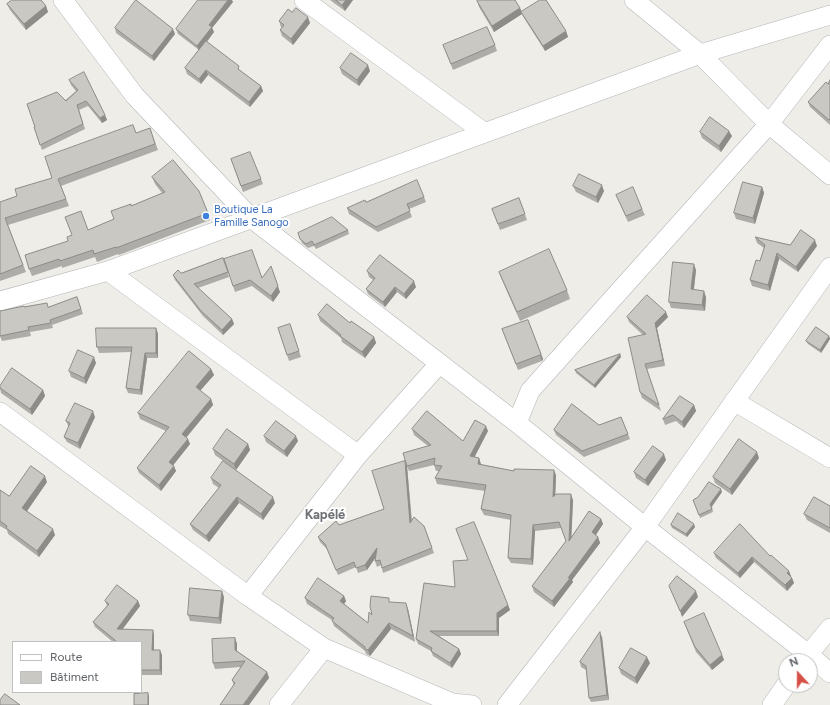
<!DOCTYPE html>
<html>
<head>
<meta charset="utf-8">
<style>
  body { margin:0 }
  #map { position:relative; width:830px; height:705px; overflow:hidden; background:#efede7; font-family:Figtree,sans-serif }
  canvas { display:block }
  .legend { position:absolute; left:12px; top:641px; width:130px; height:52px; box-sizing:border-box; background:#fff; border:1px solid #bfc0c1; margin:0; padding:5px 7px; list-style:none; font-size:12px; color:#5e6165 }
  .legend li { display:flex; align-items:center; gap:8px; height:20px }
  .legend b { width:20px; border:1px solid #bfc0c1 }
  .north { position:absolute; left:778px; top:653px; width:40px; height:40px; box-sizing:border-box; background:#fff; border:1px solid #bfc0c1; border-radius:50%; rotate:339deg; font-size:11px; font-weight:700; line-height:16px; text-align:center; color:#5e6165 }
  .north::after { content:''; display:block; margin:auto; width:14px; height:18px; background:#d55046; clip-path:polygon(50% 0,100% 100%,50% 72%,0 100%) }
</style>
</head>
<body>
<div id="map">
<canvas width="830" height="705"></canvas>
<ul class="legend">
<li><b style="height:5px;background:#fff"></b>Route</li>
<li><b style="height:11px;background:#cac8c3"></b>Bâtiment</li>
</ul>
<div class="north">N</div>
</div>
<script>
const context = document.querySelector('canvas').getContext('2d');
context.lineJoin = 'round';
function strokePath(path, color, width, dash) { context.strokeStyle = color; context.lineWidth = width; context.lineCap = dash ? 'butt' : 'round'; context.setLineDash(dash || []); context.stroke(path); }
function fillPath(path, color) { context.fillStyle = color; context.fill(path, 'evenodd'); }
function write(font, color, halo, rows, align = 'center') {
  context.font = font + ' Figtree,sans-serif'; context.lineWidth = 4; context.setLineDash([]); context.textBaseline = 'middle'; context.strokeStyle = halo; context.fillStyle = color; for (const [text, x, y, turn = 0] of rows) {
    context.save(); context.translate(x, y); context.rotate((+turn || 0) * Math.PI / 180); context.textAlign = isNaN(turn) ? turn : align; if (halo) context.strokeText(text, 0, 0); context.fillText(text, 0, 0); context.restore();
  }
}
const street = new Path2D(`
  M 63,0 L 135,96 L 251,218 L 517,423 L 645,527 L 808,654 L 830,673
  M 304,0 L 485,133
  M 634,0 L 700,54 L 769,124 L 830,175
  M 108,271 L 358,455
  M 0,301 L 108,271 L 700,54 L 830,15
  M 734,401 L 830,458
  M 0,412 L 248,596 L 324,648 L 452,703 L 472,705
  M 517,423 L 530,391 L 769,124 L 830,45
  M 248,596 L 358,455 L 439,364
  M 803,661 L 830,628
  M 279,705 L 324,648
  M 507,705 L 645,527 L 830,267
  M 772,705 L 786,685`);
const wall = new Path2D(`
  M 330,0 L 353,0 L 345,11 Z
  M 477,1 L 520,8 L 522,12 L 566,31 L 568,37 L 545,51 L 524,18 L 522,14 L 494,32 L 479,7 Z
  M 233,2 L 212,28 L 214,32 L 207,42 L 241,71 L 261,86 L 263,91 L 250,107 L 208,75 L 201,84 L 187,74 L 185,68 L 199,50 L 178,34 L 176,29 Z
  M 7,4 L 46,6 L 48,12 L 26,30 L 10,10 Z
  M 292,12 L 310,23 L 293,45 L 282,36 L 280,30 L 282,28 L 281,27 L 279,21 Z
  M 115,28 L 175,34 L 154,61 L 116,33 Z
  M 443,45 L 495,45 L 497,51 L 453,70 Z
  M 340,68 L 370,71 L 359,86 L 342,74 Z
  M 69,80 L 105,115 L 107,120 L 102,123 L 88,106 L 79,110 L 85,129 L 42,150 L 34,127 L 76,91 L 71,85 Z
  M 830,80 L 830,125 L 810,107 L 808,102 L 828,84 Z
  M 150,128 L 158,150 L 61,186 L 69,206 L 8,225 L 26,272 L 0,281 L 0,202 L 17,196 L 52,178 L 136,133 Z
  M 700,132 L 732,136 L 721,152 L 702,138 Z
  M 231,159 L 261,179 L 263,184 L 243,192 Z
  M 152,177 L 199,191 L 210,220 L 119,255 L 118,254 L 97,262 L 95,257 L 62,268 L 62,266 L 32,276 L 29,269 L 68,241 L 88,230 L 114,219 L 131,206 L 162,193 L 155,184 Z
  M 573,186 L 604,191 L 598,203 L 576,192 Z
  M 762,187 L 764,193 L 755,224 L 736,219 L 734,213 Z
  M 389,193 L 424,197 L 426,202 L 409,209 L 412,217 L 378,232 L 349,214 L 347,208 L 366,202 Z
  M 616,195 L 642,209 L 645,215 L 628,222 Z
  M 519,198 L 527,220 L 500,230 L 492,209 Z
  M 348,230 L 349,234 L 316,249 L 314,246 L 308,248 L 302,243 L 298,233 Z
  M 755,237 L 790,245 L 817,246 L 798,272 L 779,259 L 770,291 L 752,286 L 750,280 L 760,261 L 764,248 L 757,243 Z
  M 223,258 L 229,277 L 198,288 L 232,319 L 234,324 L 223,335 L 203,316 L 175,280 L 173,275 L 181,273 Z
  M 224,259 L 262,278 L 280,292 L 273,302 L 252,286 L 235,292 Z
  M 696,270 L 694,290 L 706,297 L 705,311 L 671,308 L 669,302 Z
  M 367,271 L 416,287 L 406,299 L 397,292 L 385,307 L 368,294 L 366,289 L 373,280 L 369,277 Z
  M 499,272 L 567,290 L 570,299 L 520,321 L 502,280 Z
  M 77,297 L 83,314 L 52,325 L 53,328 L 30,332 L 31,336 L 2,341 L 0,336 L 0,311 L 24,307 L 49,307 Z
  M 318,315 L 350,323 L 374,337 L 376,343 L 365,358 L 342,342 L 341,338 L 320,321 Z
  M 627,317 L 668,317 L 657,328 L 665,366 L 647,369 L 661,411 L 642,398 L 640,392 L 643,335 L 629,322 Z
  M 528,320 L 543,359 L 542,361 L 518,370 L 502,329 Z
  M 290,324 L 301,357 L 289,361 L 278,328 Z
  M 156,328 L 158,334 L 158,358 L 147,358 L 142,395 L 128,393 L 126,388 L 131,352 L 99,353 L 97,347 Z
  M 829,336 L 830,339 L 821,353 L 808,344 L 806,341 Z
  M 620,354 L 621,357 L 595,388 L 576,373 L 575,370 Z
  M 96,363 L 86,384 L 71,377 L 69,371 Z
  M 211,369 L 214,375 L 200,391 L 211,399 L 213,405 L 186,438 L 190,444 L 173,465 L 176,471 L 161,491 L 139,473 L 137,468 L 166,431 L 140,419 L 138,413 Z
  M 0,388 L 43,390 L 45,396 L 32,415 L 1,393 Z
  M 694,405 L 696,411 L 684,428 L 676,421 L 665,425 L 663,419 Z
  M 95,417 L 80,449 L 67,442 L 64,437 L 69,428 L 66,421 Z
  M 621,417 L 630,439 L 584,457 L 556,435 L 554,430 L 599,425 Z
  M 412,429 L 463,441 L 488,431 L 474,457 L 479,458 L 480,464 L 514,471 L 556,475 L 555,495 L 573,500 L 571,537 L 601,519 L 603,524 L 595,535 L 598,537 L 600,543 L 572,580 L 573,582 L 554,607 L 534,592 L 532,586 L 566,541 L 561,528 L 535,531 L 533,565 L 511,563 L 508,558 L 511,520 L 484,515 L 481,509 L 485,491 L 437,484 L 435,478 L 439,471 L 436,471 L 434,465 L 409,471 L 407,466 L 428,446 L 414,435 Z
  M 264,436 L 298,441 L 287,457 L 266,442 Z
  M 248,444 L 250,450 L 236,470 L 215,455 L 213,449 Z
  M 759,458 L 732,495 L 715,483 L 713,477 Z
  M 666,460 L 648,486 L 636,478 L 634,472 Z
  M 407,466 L 412,521 L 424,526 L 434,553 L 383,573 L 381,565 L 377,567 L 375,561 L 375,558 L 367,570 L 358,573 L 356,567 L 338,575 L 327,549 L 320,542 L 318,537 L 339,525 L 384,509 Z
  M 211,478 L 275,503 L 263,520 L 239,503 L 209,542 L 193,530 L 190,524 L 219,488 L 213,484 Z
  M 47,482 L 27,511 L 55,535 L 39,557 L 8,534 L 7,530 L 0,526 L 0,490 L 9,496 Z
  M 722,492 L 712,507 L 713,512 L 700,518 L 693,500 Z
  M 830,506 L 830,533 L 807,520 L 804,514 Z
  M 671,525 L 695,527 L 687,537 L 672,528 Z
  M 714,553 L 770,556 L 791,576 L 791,577 L 792,578 L 794,583 L 787,591 L 754,562 L 740,578 L 716,558 Z
  M 424,583 L 508,605 L 510,610 L 499,618 L 499,636 L 439,636 L 459,649 L 461,654 L 452,668 L 433,656 L 431,651 L 418,644 L 416,639 Z
  M 344,596 L 346,601 L 344,604 L 368,623 L 372,615 L 390,602 L 408,609 L 415,642 L 391,629 L 370,656 L 366,654 L 365,651 L 334,626 L 332,620 L 307,604 L 305,598 Z
  M 224,597 L 221,624 L 190,621 L 188,615 Z
  M 105,601 L 138,601 L 140,606 L 122,629 L 153,630 L 154,635 L 154,650 L 162,655 L 162,675 L 142,675 L 141,673 L 141,642 L 113,642 L 95,627 L 93,622 L 107,606 Z
  M 686,627 L 722,655 L 724,660 L 712,670 L 696,652 Z
  M 602,637 L 609,700 L 591,702 L 589,698 L 586,670 L 581,667 L 580,662 Z
  M 235,638 L 237,644 L 237,651 L 267,672 L 269,678 L 224,701 L 234,686 L 232,680 L 241,667 L 215,669 L 213,663 Z
  M 650,663 L 637,684 L 621,674 L 619,668 Z`);
const shadedWall = new Path2D(`
  M 228,0 L 232,0 L 233,2 L 212,28 L 214,32 L 199,51 L 197,46 L 209,25 Z
  M 346,0 L 353,0 L 345,11 L 342,5 Z
  M 46,6 L 48,12 L 26,30 L 24,24 Z
  M 520,8 L 522,14 L 494,32 L 492,26 Z
  M 308,17 L 310,23 L 293,45 L 291,39 Z
  M 173,29 L 175,34 L 154,61 L 152,56 Z
  M 566,31 L 568,37 L 545,51 L 543,46 Z
  M 368,65 L 370,71 L 359,86 L 357,80 Z
  M 206,70 L 208,75 L 201,84 L 199,79 Z
  M 261,86 L 263,91 L 250,107 L 249,102 Z
  M 105,115 L 107,120 L 102,123 L 100,118 Z
  M 729,131 L 732,136 L 721,152 L 719,146 Z
  M 602,185 L 604,191 L 598,203 L 596,197 Z
  M 762,187 L 764,193 L 755,224 L 753,218 Z
  M 815,240 L 817,246 L 798,272 L 796,267 Z
  M 777,253 L 779,259 L 770,291 L 768,285 Z
  M 694,264 L 696,270 L 693,295 L 691,289 Z
  M 271,266 L 280,292 L 273,302 L 271,296 Z
  M 414,281 L 416,287 L 406,299 L 404,294 Z
  M 395,287 L 397,292 L 385,307 L 383,302 Z
  M 704,291 L 706,297 L 705,311 L 702,305 Z
  M 666,312 L 668,317 L 657,328 L 665,366 L 663,360 L 655,323 Z
  M 232,319 L 234,324 L 223,335 L 222,330 Z
  M 156,328 L 158,334 L 158,358 L 156,353 Z
  M 829,336 L 830,339 L 821,353 L 820,350 Z
  M 374,337 L 376,343 L 365,358 L 362,352 Z
  M 145,353 L 147,358 L 142,395 L 140,390 Z
  M 541,354 L 543,359 L 542,361 L 540,355 Z
  M 620,354 L 621,357 L 595,388 L 594,385 Z
  M 94,357 L 96,363 L 86,384 L 84,378 Z
  M 211,369 L 214,375 L 198,393 L 196,387 Z
  M 43,390 L 45,396 L 32,415 L 30,409 Z
  M 211,399 L 213,405 L 184,440 L 182,434 Z
  M 694,405 L 696,411 L 684,428 L 682,422 Z
  M 93,411 L 95,417 L 80,449 L 78,443 Z
  M 486,426 L 488,431 L 472,462 L 470,456 Z
  M 296,436 L 298,441 L 287,457 L 284,451 Z
  M 188,439 L 190,444 L 171,468 L 169,462 Z
  M 248,444 L 250,450 L 236,470 L 234,464 Z
  M 757,452 L 759,458 L 732,495 L 730,489 Z
  M 664,454 L 666,460 L 648,486 L 645,480 Z
  M 479,458 L 481,464 L 480,470 L 478,464 Z
  M 405,461 L 407,466 L 412,528 L 410,523 Z
  M 174,466 L 176,471 L 161,491 L 159,485 Z
  M 554,470 L 556,475 L 555,503 L 553,497 Z
  M 45,476 L 47,482 L 25,514 L 22,508 Z
  M 721,489 L 722,492 L 711,507 L 710,504 Z
  M 571,494 L 573,500 L 571,547 L 569,541 Z
  M 237,497 L 239,503 L 209,542 L 206,536 Z
  M 273,497 L 275,503 L 263,520 L 261,514 Z
  M 601,519 L 603,524 L 594,538 L 592,532 Z
  M 694,524 L 695,527 L 687,537 L 686,534 Z
  M 533,525 L 535,531 L 533,565 L 531,559 Z
  M 53,529 L 55,535 L 39,557 L 37,551 Z
  M 598,537 L 600,543 L 572,580 L 573,582 L 554,607 L 552,601 L 568,578 Z
  M 377,548 L 378,554 L 367,570 L 365,565 Z
  M 752,557 L 754,562 L 740,578 L 738,573 Z
  M 789,571 L 791,576 L 789,578 L 787,573 Z
  M 792,578 L 794,583 L 787,591 L 785,585 Z
  M 222,591 L 224,597 L 221,624 L 219,618 Z
  M 696,591 L 698,597 L 682,617 L 680,611 Z
  M 344,596 L 346,601 L 342,607 L 340,601 Z
  M 138,601 L 140,606 L 119,634 L 117,629 Z
  M 406,603 L 408,609 L 415,642 L 413,636 Z
  M 508,605 L 510,610 L 499,618 L 499,636 L 497,631 L 497,613 Z
  M 389,623 L 391,629 L 370,656 L 368,650 Z
  M 153,630 L 154,635 L 154,655 L 152,650 Z
  M 600,632 L 602,637 L 609,700 L 607,695 Z
  M 235,638 L 237,644 L 237,655 L 235,650 Z
  M 459,649 L 461,654 L 452,668 L 450,663 Z
  M 160,650 L 162,655 L 162,675 L 160,670 Z
  M 722,655 L 724,660 L 712,670 L 710,665 Z
  M 647,657 L 650,663 L 637,684 L 635,678 Z
  M 267,672 L 269,678 L 249,705 L 243,705 Z
  M 148,693 L 149,696 L 149,705 L 148,705 Z`);
const building = new Path2D(`
  M 12,0 L 41,0 L 46,6 L 24,24 L 7,4 Z
  M 136,0 L 173,29 L 152,56 L 115,28 Z
  M 198,0 L 228,0 L 209,25 L 212,27 L 197,46 L 176,29 Z
  M 336,0 L 346,0 L 342,5 Z
  M 479,0 L 515,0 L 520,8 L 492,26 L 477,1 Z
  M 540,0 L 546,0 L 566,31 L 543,46 L 521,12 Z
  M 296,8 L 308,17 L 291,39 L 280,30 L 284,25 L 279,21 L 288,9 L 292,12 Z
  M 487,27 L 495,45 L 451,64 L 443,45 Z
  M 206,41 L 239,66 L 238,69 L 261,86 L 249,102 L 206,70 L 199,79 L 185,68 Z
  M 351,53 L 368,65 L 357,80 L 340,68 Z
  M 84,72 L 105,115 L 100,118 L 86,101 L 77,105 L 83,124 L 40,145 L 34,127 L 35,127 L 27,104 L 57,92 L 66,101 L 78,90 L 69,80 Z
  M 830,80 L 830,119 L 829,120 L 808,102 L 826,82 L 828,84 Z
  M 710,117 L 729,131 L 719,146 L 700,132 Z
  M 133,125 L 136,133 L 150,128 L 155,144 L 58,179 L 66,199 L 5,218 L 23,265 L 0,274 L 0,202 L 17,196 L 15,189 L 52,178 L 45,157 Z
  M 250,152 L 261,179 L 241,186 L 231,159 Z
  M 173,160 L 199,191 L 208,213 L 116,248 L 116,247 L 94,254 L 93,250 L 60,261 L 59,259 L 29,269 L 25,255 L 68,241 L 67,237 L 72,235 L 65,217 L 81,211 L 88,230 L 114,219 L 111,211 L 131,204 L 131,206 L 165,192 L 152,177 Z
  M 579,174 L 602,185 L 596,197 L 573,186 Z
  M 417,180 L 424,197 L 407,204 L 410,211 L 376,227 L 347,208 L 365,200 L 366,202 Z
  M 743,182 L 762,187 L 753,218 L 734,213 Z
  M 633,187 L 642,209 L 626,216 L 616,195 Z
  M 519,198 L 525,214 L 498,224 L 492,209 Z
  M 332,217 L 348,230 L 314,245 L 312,241 L 306,244 L 300,239 L 298,233 Z
  M 801,230 L 815,240 L 796,267 L 777,253 L 768,285 L 750,280 L 756,260 L 760,261 L 765,245 L 755,237 L 790,245 Z
  M 549,249 L 567,290 L 517,312 L 499,272 Z
  M 252,250 L 262,278 L 271,266 L 278,286 L 271,296 L 250,280 L 233,286 L 224,259 Z
  M 380,255 L 414,281 L 404,294 L 395,287 L 383,302 L 366,289 L 375,278 L 367,271 Z
  M 223,258 L 228,272 L 194,284 L 232,319 L 222,330 L 201,311 L 173,275 L 178,270 L 181,273 Z
  M 673,262 L 694,264 L 691,289 L 704,291 L 702,305 L 669,302 Z
  M 647,295 L 666,312 L 655,323 L 663,360 L 645,364 L 659,405 L 640,392 L 628,338 L 646,334 L 627,317 Z
  M 77,297 L 81,309 L 50,320 L 51,323 L 28,327 L 29,330 L 0,336 L 0,311 L 24,306 L 24,307 L 47,303 L 48,307 Z
  M 327,304 L 350,323 L 351,321 L 374,337 L 362,352 L 340,336 L 341,335 L 318,315 Z
  M 528,320 L 541,354 L 540,355 L 516,364 L 502,329 Z
  M 290,324 L 299,351 L 287,355 L 278,328 Z
  M 816,327 L 829,336 L 820,350 L 806,341 Z
  M 96,328 L 156,328 L 156,353 L 145,353 L 140,390 L 126,388 L 132,347 L 97,347 Z
  M 78,350 L 94,357 L 84,378 L 69,371 Z
  M 189,351 L 211,369 L 196,387 L 211,399 L 182,434 L 188,439 L 169,462 L 174,466 L 159,485 L 137,468 L 169,427 L 138,413 Z
  M 620,354 L 594,385 L 575,370 Z
  M 12,368 L 43,390 L 30,409 L 0,388 L 0,386 Z
  M 680,396 L 694,405 L 682,422 L 673,415 L 663,419 Z
  M 75,403 L 93,411 L 78,443 L 64,437 L 70,423 L 66,421 Z
  M 572,404 L 599,425 L 621,417 L 628,434 L 582,451 L 554,430 Z
  M 427,411 L 463,441 L 475,420 L 486,426 L 470,456 L 479,458 L 478,464 L 514,471 L 514,469 L 554,470 L 553,497 L 556,494 L 571,494 L 569,541 L 589,511 L 601,519 L 592,532 L 598,537 L 568,578 L 571,577 L 552,601 L 532,586 L 566,541 L 559,522 L 533,525 L 531,559 L 508,558 L 511,515 L 481,509 L 486,485 L 435,478 L 442,466 L 434,465 L 435,458 L 407,466 L 403,453 L 431,445 L 412,429 Z
  M 276,421 L 296,436 L 284,451 L 264,436 Z
  M 227,429 L 248,444 L 234,464 L 213,449 Z
  M 739,439 L 757,452 L 730,489 L 713,477 Z
  M 653,446 L 664,454 L 645,480 L 634,472 Z
  M 223,461 L 273,497 L 261,514 L 237,497 L 206,536 L 190,524 L 221,485 L 211,478 Z
  M 405,461 L 410,523 L 414,517 L 424,526 L 432,548 L 382,568 L 380,560 L 375,561 L 377,548 L 365,565 L 356,568 L 354,562 L 336,570 L 325,544 L 318,537 L 336,521 L 339,525 L 384,509 L 372,471 Z
  M 31,466 L 45,476 L 22,508 L 53,529 L 37,551 L 6,528 L 7,526 L 0,521 L 0,490 L 9,496 Z
  M 709,482 L 721,489 L 710,504 L 712,509 L 699,515 L 693,500 L 698,497 Z
  M 814,497 L 830,506 L 830,528 L 804,514 Z
  M 678,513 L 694,524 L 686,534 L 671,525 Z
  M 474,522 L 508,605 L 497,613 L 497,631 L 430,631 L 459,649 L 450,663 L 431,651 L 432,648 L 416,639 L 424,583 L 455,587 L 453,561 L 468,560 L 456,529 Z
  M 740,524 L 770,556 L 771,555 L 789,571 L 787,573 L 792,578 L 785,585 L 752,557 L 738,573 L 714,553 Z
  M 677,576 L 696,591 L 680,611 L 669,586 Z
  M 318,578 L 344,596 L 340,601 L 368,623 L 369,612 L 372,615 L 370,606 L 371,596 L 389,598 L 389,602 L 406,603 L 413,636 L 389,623 L 368,650 L 365,649 L 365,647 L 332,621 L 334,618 L 305,598 Z
  M 117,585 L 138,601 L 117,629 L 153,630 L 152,650 L 160,650 L 160,670 L 141,670 L 141,642 L 115,642 L 116,641 L 93,622 L 109,604 L 105,601 Z
  M 190,588 L 222,591 L 219,618 L 188,615 Z
  M 704,613 L 722,655 L 710,665 L 695,647 L 684,622 Z
  M 600,632 L 607,695 L 589,698 L 586,666 L 580,662 Z
  M 235,638 L 235,650 L 267,672 L 243,705 L 220,705 L 235,683 L 232,680 L 245,661 L 213,663 L 212,639 Z
  M 631,648 L 647,657 L 635,678 L 619,668 Z
  M 148,693 L 148,705 L 134,705 L 134,694 Z
  M 5,694 L 20,705 L 0,705 L 0,700 Z`);
const markers = [
  [206,216,4,"#3f7fe0"]
];
const shopNames = [
  ["Boutique La",214,210],
  ["Famille Sanogo",214,223]
];
const quarterNames = [
  ["Kapélé",325,515]
];
strokePath(street, '#b4b6ba', 20);
strokePath(street, '#fff', 19);
fillPath(wall, '#aeaca8');
fillPath(shadedWall, '#8d8c88');
fillPath(building, '#cac8c3');
strokePath(building, '#8d8c88', 1);
for (const [x, y, r, color] of markers) { const dot = new Path2D(); dot.arc(x, y, r, 0, 2 * Math.PI); context.fillStyle = color; context.fill(dot); strokePath(dot, '#fff', 1.5); }
write('11px', '#366cbe', '#fff', shopNames, 'left');
write('bold 13px', '#6f7377', '#fff', quarterNames);
</script>
</body>
</html>
